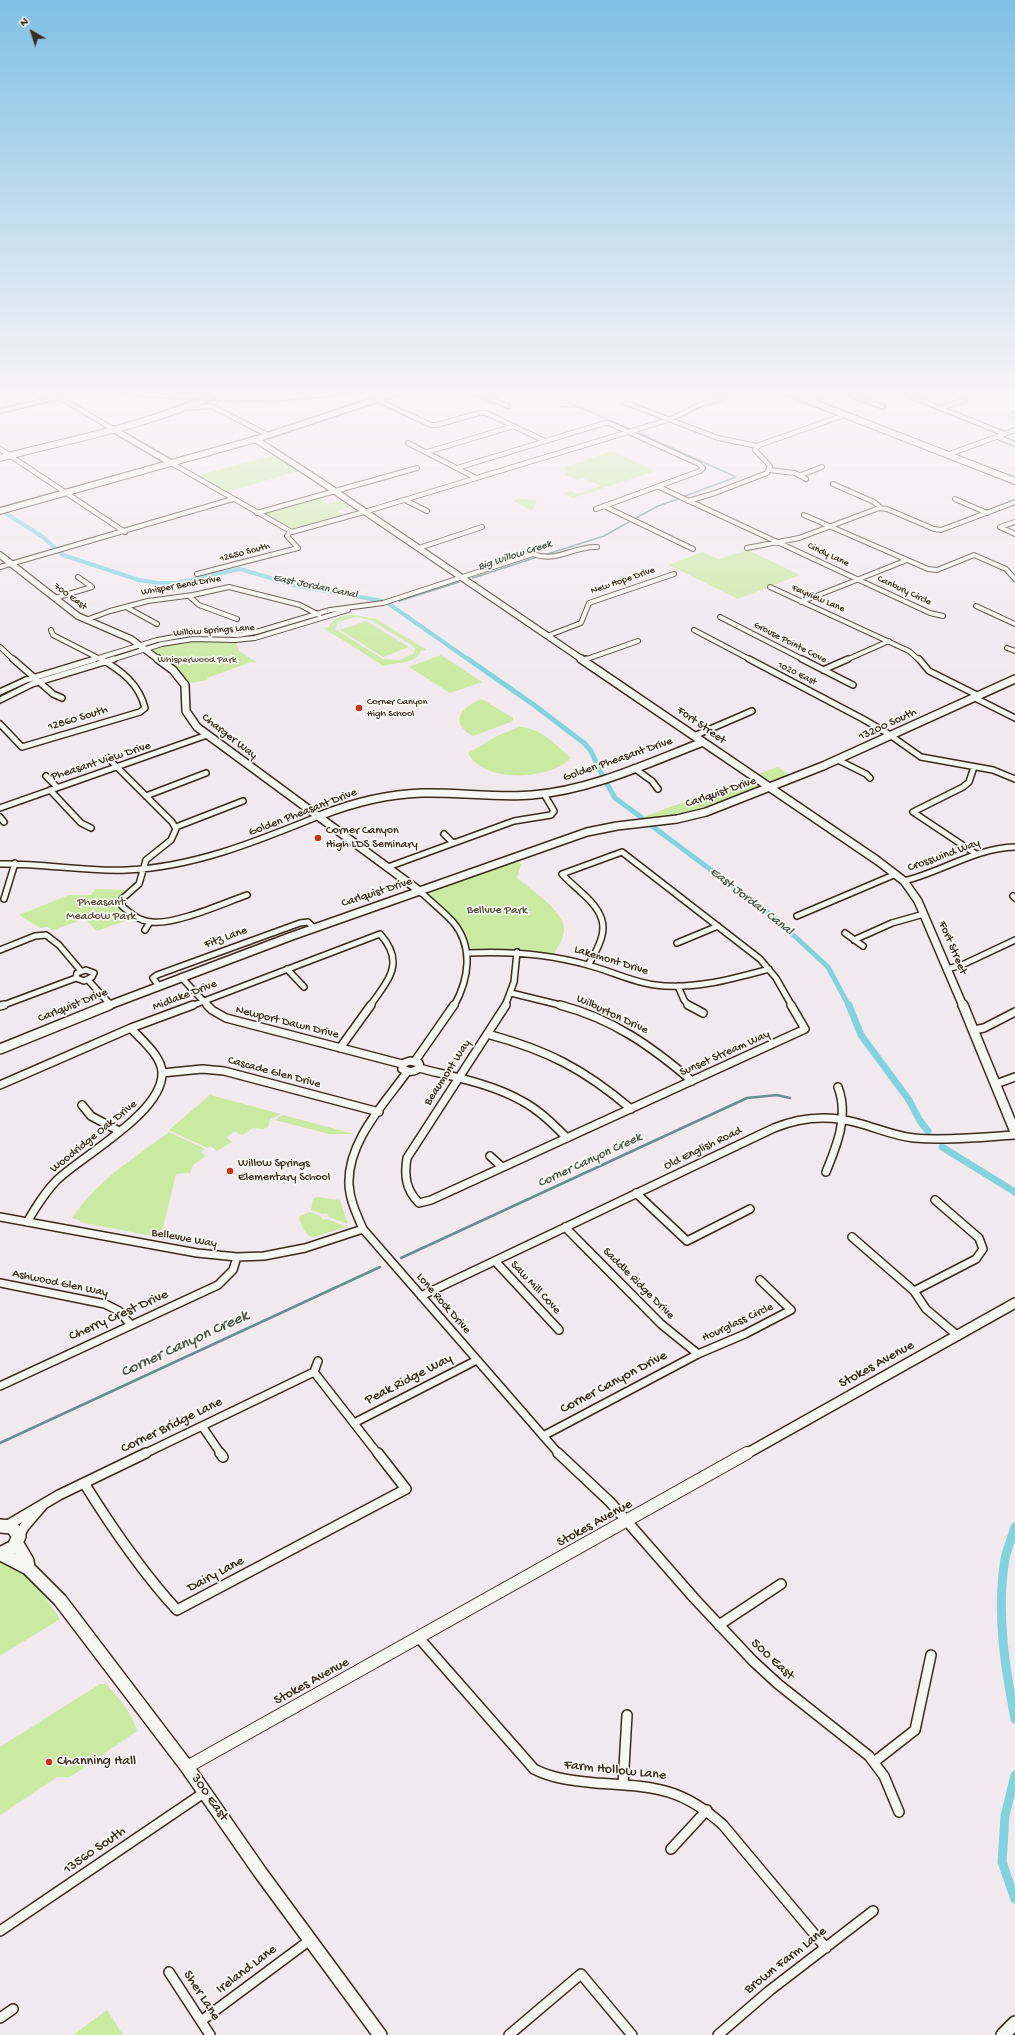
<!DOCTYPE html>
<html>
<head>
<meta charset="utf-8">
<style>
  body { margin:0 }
  #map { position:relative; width:1015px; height:2035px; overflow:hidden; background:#f1e9ee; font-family:"Gochi Hand",sans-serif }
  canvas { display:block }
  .north { position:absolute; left:12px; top:12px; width:40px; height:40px; -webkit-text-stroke:3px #f6f6f2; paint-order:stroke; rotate:321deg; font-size:11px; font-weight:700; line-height:16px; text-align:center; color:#3b2a1e }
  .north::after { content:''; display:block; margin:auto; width:14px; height:18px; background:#3b2a1e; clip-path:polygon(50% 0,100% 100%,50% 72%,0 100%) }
</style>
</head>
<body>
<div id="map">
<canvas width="1015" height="2035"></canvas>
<div class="north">N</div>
</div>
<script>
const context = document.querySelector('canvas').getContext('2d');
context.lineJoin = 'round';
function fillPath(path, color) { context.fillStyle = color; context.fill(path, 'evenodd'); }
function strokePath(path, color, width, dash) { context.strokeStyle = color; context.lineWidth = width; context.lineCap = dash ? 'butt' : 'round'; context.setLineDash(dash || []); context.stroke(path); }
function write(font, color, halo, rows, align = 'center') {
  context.font = font + ' "Gochi Hand",sans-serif'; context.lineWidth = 3.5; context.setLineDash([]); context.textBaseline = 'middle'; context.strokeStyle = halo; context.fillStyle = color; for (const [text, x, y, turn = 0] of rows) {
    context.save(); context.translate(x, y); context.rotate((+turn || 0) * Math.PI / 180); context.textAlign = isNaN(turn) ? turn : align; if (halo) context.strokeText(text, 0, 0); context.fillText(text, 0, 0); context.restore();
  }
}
const green = new Path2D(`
  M 547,393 L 601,393 L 570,402 Z
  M 612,451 L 656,471 L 573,498 L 563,494 L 571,491 L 577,494 L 601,486 L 583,478 L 576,480 L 564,474 L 570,472 L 562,468 Z
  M 275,455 L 298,471 L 227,492 L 198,475 Z
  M 318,497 L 327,504 L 341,501 L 351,507 L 337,511 L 344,516 L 293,530 L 263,514 L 263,512 Z
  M 517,499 L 537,500 L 534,509 L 530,510 L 513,501 Z
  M 748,550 L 800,575 L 738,599 L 669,565 L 702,552 L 719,559 Z
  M 355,615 L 376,619 L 427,650 L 421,651 C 416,665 393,662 384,666 L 323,628 L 329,627 C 333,617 345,615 355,615 ZM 356,617 L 371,620 L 411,645 L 415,648 L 413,654 L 399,660 L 383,659 L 335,629 L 338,622 Z
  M 366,621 L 409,647 L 383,657 L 340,630 Z
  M 186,641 L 236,641 L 239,651 L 256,662 L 251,662 L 207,678 L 208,680 L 190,683 L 178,670 L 152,650 L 156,647 Z
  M 441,655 L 482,682 L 450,693 L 409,667 Z
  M 482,699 L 513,718 L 513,721 L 473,736 C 448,722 461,707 482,699 Z
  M 519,727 C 541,728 556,745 571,758 C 551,780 483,784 468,753 L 497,736 Z
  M 778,767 L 789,775 L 771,781 L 758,774 Z
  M 748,779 L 757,786 L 756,789 C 717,805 688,817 645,819 L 643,817 Z
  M 517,860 L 521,864 L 517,878 C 530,889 566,912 564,931 C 563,939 558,947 554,954 L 515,950 L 475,950 C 469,947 468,939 465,933 C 457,918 443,907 430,896 L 432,892 Z
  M 95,889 L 129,890 L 119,899 L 118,904 L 130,919 L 97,931 L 85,919 L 53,930 L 47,927 L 40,928 L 19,915 L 69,895 L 91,895 Z
  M 210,1095 L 281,1114 L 270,1119 L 268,1127 L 263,1129 L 253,1128 L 242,1135 L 235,1131 L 226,1137 L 232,1142 L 217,1151 L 210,1146 L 207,1148 L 169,1130 Z
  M 283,1115 L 354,1134 L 329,1134 L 275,1120 Z
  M 169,1132 L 205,1149 L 201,1152 L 206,1156 L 193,1165 L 190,1173 L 176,1174 L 161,1236 L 157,1237 L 80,1222 L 79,1220 L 72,1218 C 98,1179 134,1159 169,1132 Z
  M 316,1197 L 340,1200 L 348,1224 L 329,1217 L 327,1213 L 322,1214 L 311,1210 L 313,1199 Z
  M 310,1212 L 320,1216 L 322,1219 L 328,1219 L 346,1227 L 315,1237 C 305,1237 302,1226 299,1217 Z
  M 0,1560 C 25,1566 46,1598 60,1619 L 0,1656 Z
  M 100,1684 L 106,1684 C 118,1698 133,1713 137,1731 L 70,1777 L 57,1777 L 0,1815 L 0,1747 Z
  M 107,2010 L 123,2035 L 73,2035 Z`);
const streamFar1 = new Path2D(`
  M 547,393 L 630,429
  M 560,406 L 579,407
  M 637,432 L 736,477 L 685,496
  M 636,518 L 658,506 L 678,499
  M 544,555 L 604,536 L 629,522
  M 473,578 L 540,556
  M 399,601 L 459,582
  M 279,629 L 312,618
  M 246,636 L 263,634
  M 181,638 L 234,637
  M 152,644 L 165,641
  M 113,657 L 133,651
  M 0,696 L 28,683`);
const stream = new Path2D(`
  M 401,1258 L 747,1098 L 777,1095 L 790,1098
  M 0,1443 L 380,1267`);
const canalFar3 = new Path2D(`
  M 4,512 L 43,537 L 63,555 L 139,580 L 158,583 L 177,583 L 240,569 L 297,586 L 383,601
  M 389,604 L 469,660`);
const canalFar2 = new Path2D(`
  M 468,659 L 534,705 L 584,743 L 591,751 L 602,775
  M 606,782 L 615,798 L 641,817
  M 652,826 L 774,917 L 828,967 L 849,1006`);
const canalFar1 = new Path2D(`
  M 849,1005 L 861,1035 L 909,1100 L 920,1121 L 928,1131
  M 942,1147 L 1015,1192`);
const canal = new Path2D(`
  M 1015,1527 C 1012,1538 1007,1548 1005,1559 C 996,1612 1005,1667 1015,1719
  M 1015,1775 L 1005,1816 L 1002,1862 L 1015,1899`);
const minorFar3 = new Path2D(`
  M 474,393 L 508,406
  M 846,393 L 883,407
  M 903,393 L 1005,434
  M 375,399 L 431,425 L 437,425 L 479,413 L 486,413 L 545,441
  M 807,400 L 830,393
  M 626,403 L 718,438 L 757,446
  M 188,408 L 211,406 L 268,435
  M 941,408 L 965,400
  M 0,411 L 59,397 L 113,429
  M 1012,415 L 1015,417
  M 997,437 L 1015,444
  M 408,443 L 476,478
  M 0,449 L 125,532
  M 427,452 L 514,426
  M 947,455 L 1015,430
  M 171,463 L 292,532 L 371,510 L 671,419 L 699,405 L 739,393
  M 457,468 L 605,423 L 611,424 L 699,464 L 703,468 L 700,471 L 596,509
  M 770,470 L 795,473 L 806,479
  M 801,475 L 822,467
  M 833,484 L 874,502 L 881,508
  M 659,487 L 930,613 L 943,616
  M 955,499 L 987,513
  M 405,500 L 427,511
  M 688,501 L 715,493 L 767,473 L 770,466 L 755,450 L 759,445 L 845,415
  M 604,506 L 693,549
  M 257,513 L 417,468
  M 804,515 L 928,569 L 937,570 L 974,555 L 1006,569 L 1015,579
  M 1000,527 L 1015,534
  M 1000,527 L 1015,522
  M 419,548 L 482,527
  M 747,548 L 799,538 L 879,508 L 887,509 L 934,529 L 941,530 L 1015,502
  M 0,567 L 233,499
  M 197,574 L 298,548 L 287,536 L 290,532
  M 78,577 L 92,587
  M 770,587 L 909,651 L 919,660
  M 189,596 L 199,605 L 237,619
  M 55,598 L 92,587
  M 801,602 L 907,560
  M 976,606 L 1015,624
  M 126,607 L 157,624
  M 720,617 L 804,660
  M 86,620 L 110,611 L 148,601 L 193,595 L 229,587 L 300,605 L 319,615
  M 51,630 L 53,635 L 102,660
  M 694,630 L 751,660
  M 547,636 L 581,623 L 589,603 L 674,574
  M 0,647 L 14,660
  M 1007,648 L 1015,651
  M 92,660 L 157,640 L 191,634 L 238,635 L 256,632 L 330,610 L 383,603 L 533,554 C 558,563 573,546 597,547
  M 111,660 L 162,644 L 193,639 L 235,640 L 255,638 L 348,610
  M 584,660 L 638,641
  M 846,660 L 889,641`);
const minorFar2 = new Path2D(`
  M 13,659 L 53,694 L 62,698
  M 749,659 L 863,719 L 887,733 L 921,757 L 993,770 L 1015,779
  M 802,659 L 853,685
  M 919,659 L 929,671 L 979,696
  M 583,660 L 586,659
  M 823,670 L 848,659
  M 0,692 L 26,680 L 95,659
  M 975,698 L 1015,718
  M 0,700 L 32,684 L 114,659
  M 0,724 L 22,747 L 140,712 L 145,708 C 139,684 122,671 101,659
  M 694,736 L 752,711
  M 108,758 L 172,822 L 176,829 L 171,840 L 146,860 L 139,884 L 122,899 L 122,906 C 131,914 139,921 152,922 C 175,925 224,903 247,895
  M 838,760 L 866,774 L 870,778
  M 974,767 L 969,782 L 963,787 L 913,812 L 976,854
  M 634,768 L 652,781 L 658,789
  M 46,776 L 57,787
  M 50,790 L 81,823 L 91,828
  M 146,796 L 206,773
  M 0,808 L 207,735
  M 0,817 L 4,822
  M 176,827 L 243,801
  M 444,834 L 453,843
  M 0,864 C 43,863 85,872 127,870 C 195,867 257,841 319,816
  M 388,867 L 514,821 L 551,815 L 554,811 L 544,794
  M 904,881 C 942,872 975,848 1015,847
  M 421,892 C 431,902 443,911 453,922 C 474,947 469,979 454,1006
  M 1013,896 L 1015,898
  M 4,899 L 15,863
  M 797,916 L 896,874
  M 145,930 L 150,922
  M 845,933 L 863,946
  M 854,940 L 892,923 L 924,914
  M 677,943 L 718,926
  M 0,950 L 35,936 L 46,935 L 59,945 L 81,971
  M 468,953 C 509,951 549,954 588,965 C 611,971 632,982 655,985 C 694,990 732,979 769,969
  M 588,965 C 607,935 611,918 582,893 C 576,887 568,881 562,874 L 622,852 L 760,959 L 776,978 L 792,1006
  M 287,969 L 304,987
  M 947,969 L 962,965 L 1015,940
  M 86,970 L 94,973 L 92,977 L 84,981 L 76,978 L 77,973 Z
  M 181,977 L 208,1006
  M 88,980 L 109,1003
  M 158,985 L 153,978 L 157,975 L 300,923 L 308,922 L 314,928
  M 678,986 L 684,1000 L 689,1006
  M 511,993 L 564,1006
  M 1,1006 L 76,978
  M 191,1006 L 380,934 C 406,963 388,980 370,1006
  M 505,1006 L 514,982 L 517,952`);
const minorFar1 = new Path2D(`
  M 207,1005 L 212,1010 L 226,1018 L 402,1064
  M 506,1005 L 407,1158 C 404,1176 406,1190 419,1203 L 431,1200 L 805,1029 L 791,1005
  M 560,1005 C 613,1019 651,1046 692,1081
  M 688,1005 L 703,1013
  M 0,1006 L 4,1005
  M 974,1030 L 984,1028 L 1015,1012
  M 487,1034 C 547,1050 584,1069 631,1109
  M 340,1048 L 371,1005
  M 410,1061 L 419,1063 L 420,1067 C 414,1073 409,1072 402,1069 L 404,1063 Z
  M 415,1061 L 454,1005
  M 419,1068 C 453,1077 490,1083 522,1101 C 539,1110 553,1124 567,1138
  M 407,1072 C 384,1104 347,1142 349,1185 C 350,1201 357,1215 363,1229 L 559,1454
  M 162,1073 L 202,1069 L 224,1071 L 379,1112
  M 996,1084 L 1015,1077
  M 0,1085 L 131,1028 L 193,1005
  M 82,1105 L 91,1116 L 119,1131
  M 490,1156 L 502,1167
  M 826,1172 C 837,1145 849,1116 838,1087
  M 636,1193 L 687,1241 L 750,1209
  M 0,1217 L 197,1253 L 237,1257 L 264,1256 L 305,1248 L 363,1229
  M 27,1222 C 36,1207 45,1192 57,1180 C 83,1155 164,1112 162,1072 C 161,1055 141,1040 131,1028
  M 565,1227 L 661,1324 L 698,1354
  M 852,1237 L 914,1291
  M 495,1261 L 559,1330
  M 0,1283 L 105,1304 L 119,1311 L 131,1325
  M 914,1291 L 976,1259 L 983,1249 L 979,1238 L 935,1200
  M 914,1291 L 926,1309 L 958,1336
  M 421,1296 L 774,1128 C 801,1117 830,1115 858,1123 C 877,1128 894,1136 914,1138 C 947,1141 982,1137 1015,1135
  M 314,1372 L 378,1454
  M 0,1386 L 218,1285 L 233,1270 L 237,1257
  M 354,1423 L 477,1360
  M 202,1426 L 221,1454
  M 543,1436 L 698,1354 L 745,1334 L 791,1310 L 760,1280
  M 144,1454 L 314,1372 L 318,1361`);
const minor = new Path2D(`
  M 220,1453 L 223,1457
  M 558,1453 L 610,1502 L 694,1598 L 753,1661 L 778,1684 L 869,1756 L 884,1776 L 899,1812
  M 84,1483 C 112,1528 141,1571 177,1610 L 406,1489 L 378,1453
  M 8,1525 L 59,1495 L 146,1453
  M 19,1536 L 24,1527 L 42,1506
  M 719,1625 L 781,1584
  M 419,1638 L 534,1769 C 553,1779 575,1781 596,1783 C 652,1787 680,1786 723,1825 L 826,1948
  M 874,1762 L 915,1730 L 931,1655
  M 623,1785 L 627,1715
  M 671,1849 L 707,1810
  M 0,1931 L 205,1792
  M 169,1972 L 210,2035
  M 0,2018 L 13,2009
  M 201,2021 L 310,1940
  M 509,2035 L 581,1974 L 632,2035
  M 718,2035 L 769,1991 L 873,1911`);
const tertiaryFar3 = new Path2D(`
  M 113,429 L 171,463
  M 255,439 L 317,479 L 583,660
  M 0,511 L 260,438 L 396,393
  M 0,555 L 78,616 L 131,639 L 159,660`);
const tertiaryFar2 = new Path2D(`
  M 158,659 L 173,670 L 185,685 L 186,711 L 197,727 L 421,892
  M 581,659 L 878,861 L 904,881 L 918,901 L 963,1006
  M 319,816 C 352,803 387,794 422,793 C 459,792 496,798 532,795 C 592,790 648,763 703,742
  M 107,1006 L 292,936 L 587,832 L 617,826 L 677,819 L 706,812 L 823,766 L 1015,679`);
const tertiaryFar1 = new Path2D(`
  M 963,1005 L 1015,1132
  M 0,1049 L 109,1005
  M 746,1454 L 1015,1303`);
const tertiary = new Path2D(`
  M 187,1767 L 747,1453`);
const secondaryFar1 = new Path2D(`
  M 789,393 L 1015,481`);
const secondary = new Path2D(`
  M 0,1526 L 12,1527 L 19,1536 L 14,1547 L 0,1554
  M 17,1544 L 27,1561 L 28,1568
  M 1,1554 L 28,1568 L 60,1600 L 187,1767 L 260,1872 L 380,2035
  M 1003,2035 L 1015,2023`);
const primary = new Path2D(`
  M 0,458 C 73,439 150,425 219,393`);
const tram = new Path2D(`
  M 108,393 C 191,402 273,406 356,393`);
const markers = [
  [359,708,4,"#c8321e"],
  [318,838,4,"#c8321e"],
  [230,1171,4,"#c8321e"],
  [49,1762,4,"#c8321e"]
];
const farStreetnames = [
  ["12650 South",245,553,-15],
  ["Cindy Lane",828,555,25],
  ["New Hope Drive",623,581,-19],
  ["Whisper Bend Drive",181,586,-10],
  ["Canbury Circle",904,591,25],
  ["700 East",70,597,36],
  ["Fayview Lane",818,599,23],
  ["Willow Springs Lane",214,631,-4],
  ["Grouse Pointe Cove",790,643,27],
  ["1020 East",797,674,26]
];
const farParknames = [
  ["Whisperwood Park",197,660]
];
const farPoinames = [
  ["Corner Canyon",367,702],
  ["High School",367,714]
];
const farWaternames = [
  ["Big Willow Creek",515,556,-18],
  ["East Jordan Canal",315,587,12]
];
const streetNames = [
  ["12860 South",78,719,-17],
  ["13200 South",888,725,-25],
  ["Fort Street",701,726,35],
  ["Charger Way",229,737,38],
  ["Golden Pheasant Drive",618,760,-19],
  ["Pheasant View Drive",101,762,-18],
  ["Carlquist Drive",721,793,-19],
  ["Golden Pheasant Drive",303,813,-21],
  ["Crosswind Way",944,856,-20],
  ["Carlquist Drive",377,893,-18],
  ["Fitz Lane",226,938,-20],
  ["Fort Street",952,948,67],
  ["Lakemont Drive",611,961,17],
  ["Midlake Drive",185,996,-21],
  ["Carlquist Drive",73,1006,-22],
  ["Wilburton Drive",612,1015,25],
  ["Newport Dawn Drive",287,1023,14],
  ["Sunset Stream Way",725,1054,-24],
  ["Cascade Glen Drive",274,1073,15],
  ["Beaumont Way",448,1073,-57],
  ["Woodridge Oak Drive",94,1137,-39],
  ["Old English Road",703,1149,-26],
  ["Bellevue Way",184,1239,10],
  ["Ashwood Glen Way",60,1284,12],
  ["Saddle Ridge Drive",638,1284,45],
  ["Saw Mill Cove",535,1288,47],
  ["Lone Rock Drive",443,1304,49],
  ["Hourglass Circle",738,1323,-25]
];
const poiNames = [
  ["Corner Canyon",326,831],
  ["High LDS Seminary",326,845],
  ["Willow Springs",238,1164],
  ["Elementary School",238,1178]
];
const parkNames = [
  ["Pheasant",101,903],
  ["Meadow Park",101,917],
  ["Bellvue Park",497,911]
];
const waterNames = [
  ["East Jordan Canal",751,902,38],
  ["Corner Canyon Creek",590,1161,-25]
];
const nearStreetnames = [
  ["Cherry Crest Drive",119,1316,-24],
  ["Stokes Avenue",877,1365,-29],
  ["Peak Ridge Way",409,1380,-27],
  ["Corner Canyon Drive",614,1383,-28],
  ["Corner Bridge Lane",172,1426,-26],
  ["Stokes Avenue",595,1524,-29],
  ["Dairy Lane",216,1575,-28],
  ["500 East",772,1660,43],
  ["Stokes Avenue",312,1682,-29],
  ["Farm Hollow Lane",615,1771,6],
  ["300 East",209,1798,55],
  ["13560 South",95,1851,-35],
  ["Brown Farm Lane",786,1961,-38],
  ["Ireland Lane",247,1970,-37],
  ["Sher Lane",201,1996,57]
];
const nearPoinames = [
  ["Channing Hall",57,1762]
];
const nearWaternames = [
  ["Corner Canyon Creek",185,1345,-25]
];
fillPath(green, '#cae9a1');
strokePath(streamFar1, '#668f91', 1.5);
strokePath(stream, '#668f91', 2.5);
strokePath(canalFar3, '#83d3de', 4);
strokePath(canalFar2, '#83d3de', 5);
strokePath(canalFar1, '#83d3de', 7);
strokePath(canal, '#83d3de', 9);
strokePath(minorFar3, '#3b2a1e', 6);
strokePath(minorFar2, '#3b2a1e', 8);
strokePath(minorFar1, '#3b2a1e', 10);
strokePath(minor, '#3b2a1e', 12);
strokePath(tertiaryFar3, '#3b2a1e', 8);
strokePath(tertiaryFar2, '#3b2a1e', 10);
strokePath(tertiaryFar1, '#3b2a1e', 12);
strokePath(tertiary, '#3b2a1e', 14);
strokePath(secondaryFar1, '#3b2a1e', 8);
strokePath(secondary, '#3b2a1e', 16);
strokePath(primary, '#3b2a1e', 8);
strokePath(minorFar3, '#f6f6f2', 4);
strokePath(minorFar2, '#f6f6f2', 5);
strokePath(minorFar1, '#f6f6f2', 7);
strokePath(minor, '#f6f6f2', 9);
strokePath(tertiaryFar3, '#f6f6f2', 5.5);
strokePath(tertiaryFar2, '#f6f6f2', 7);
strokePath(tertiaryFar1, '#f6f6f2', 9);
strokePath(tertiary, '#f6f6f2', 12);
strokePath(secondaryFar1, '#f6f6f2', 6);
strokePath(secondary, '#f6f6f2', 13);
strokePath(primary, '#f6f6f2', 6);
strokePath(tram, '#3b2a1e', 1);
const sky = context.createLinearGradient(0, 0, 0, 678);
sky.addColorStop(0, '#7fc0e4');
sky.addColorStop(0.58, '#f9f5f7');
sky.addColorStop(1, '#f9f5f700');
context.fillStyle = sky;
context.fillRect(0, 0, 1015, 678);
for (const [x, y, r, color] of markers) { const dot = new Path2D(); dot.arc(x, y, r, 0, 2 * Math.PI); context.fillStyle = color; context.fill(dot); strokePath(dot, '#f6f6f2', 1.5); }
write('10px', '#3b2a1e', '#f6f6f2', farStreetnames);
write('10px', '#585038', '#f6f6f2', farParknames);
write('10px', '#3b2a1e', '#f6f6f2', farPoinames, 'left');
write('italic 11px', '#4d544e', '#f6f6f2', farWaternames);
write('12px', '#3b2a1e', '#f6f6f2', streetNames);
write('12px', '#3b2a1e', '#f6f6f2', poiNames, 'left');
write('12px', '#585038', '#f6f6f2', parkNames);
write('italic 13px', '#4d544e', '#f6f6f2', waterNames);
write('14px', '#3b2a1e', '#f6f6f2', nearStreetnames);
write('14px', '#3b2a1e', '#f6f6f2', nearPoinames, 'left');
write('italic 16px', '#4d544e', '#f6f6f2', nearWaternames);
</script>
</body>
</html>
